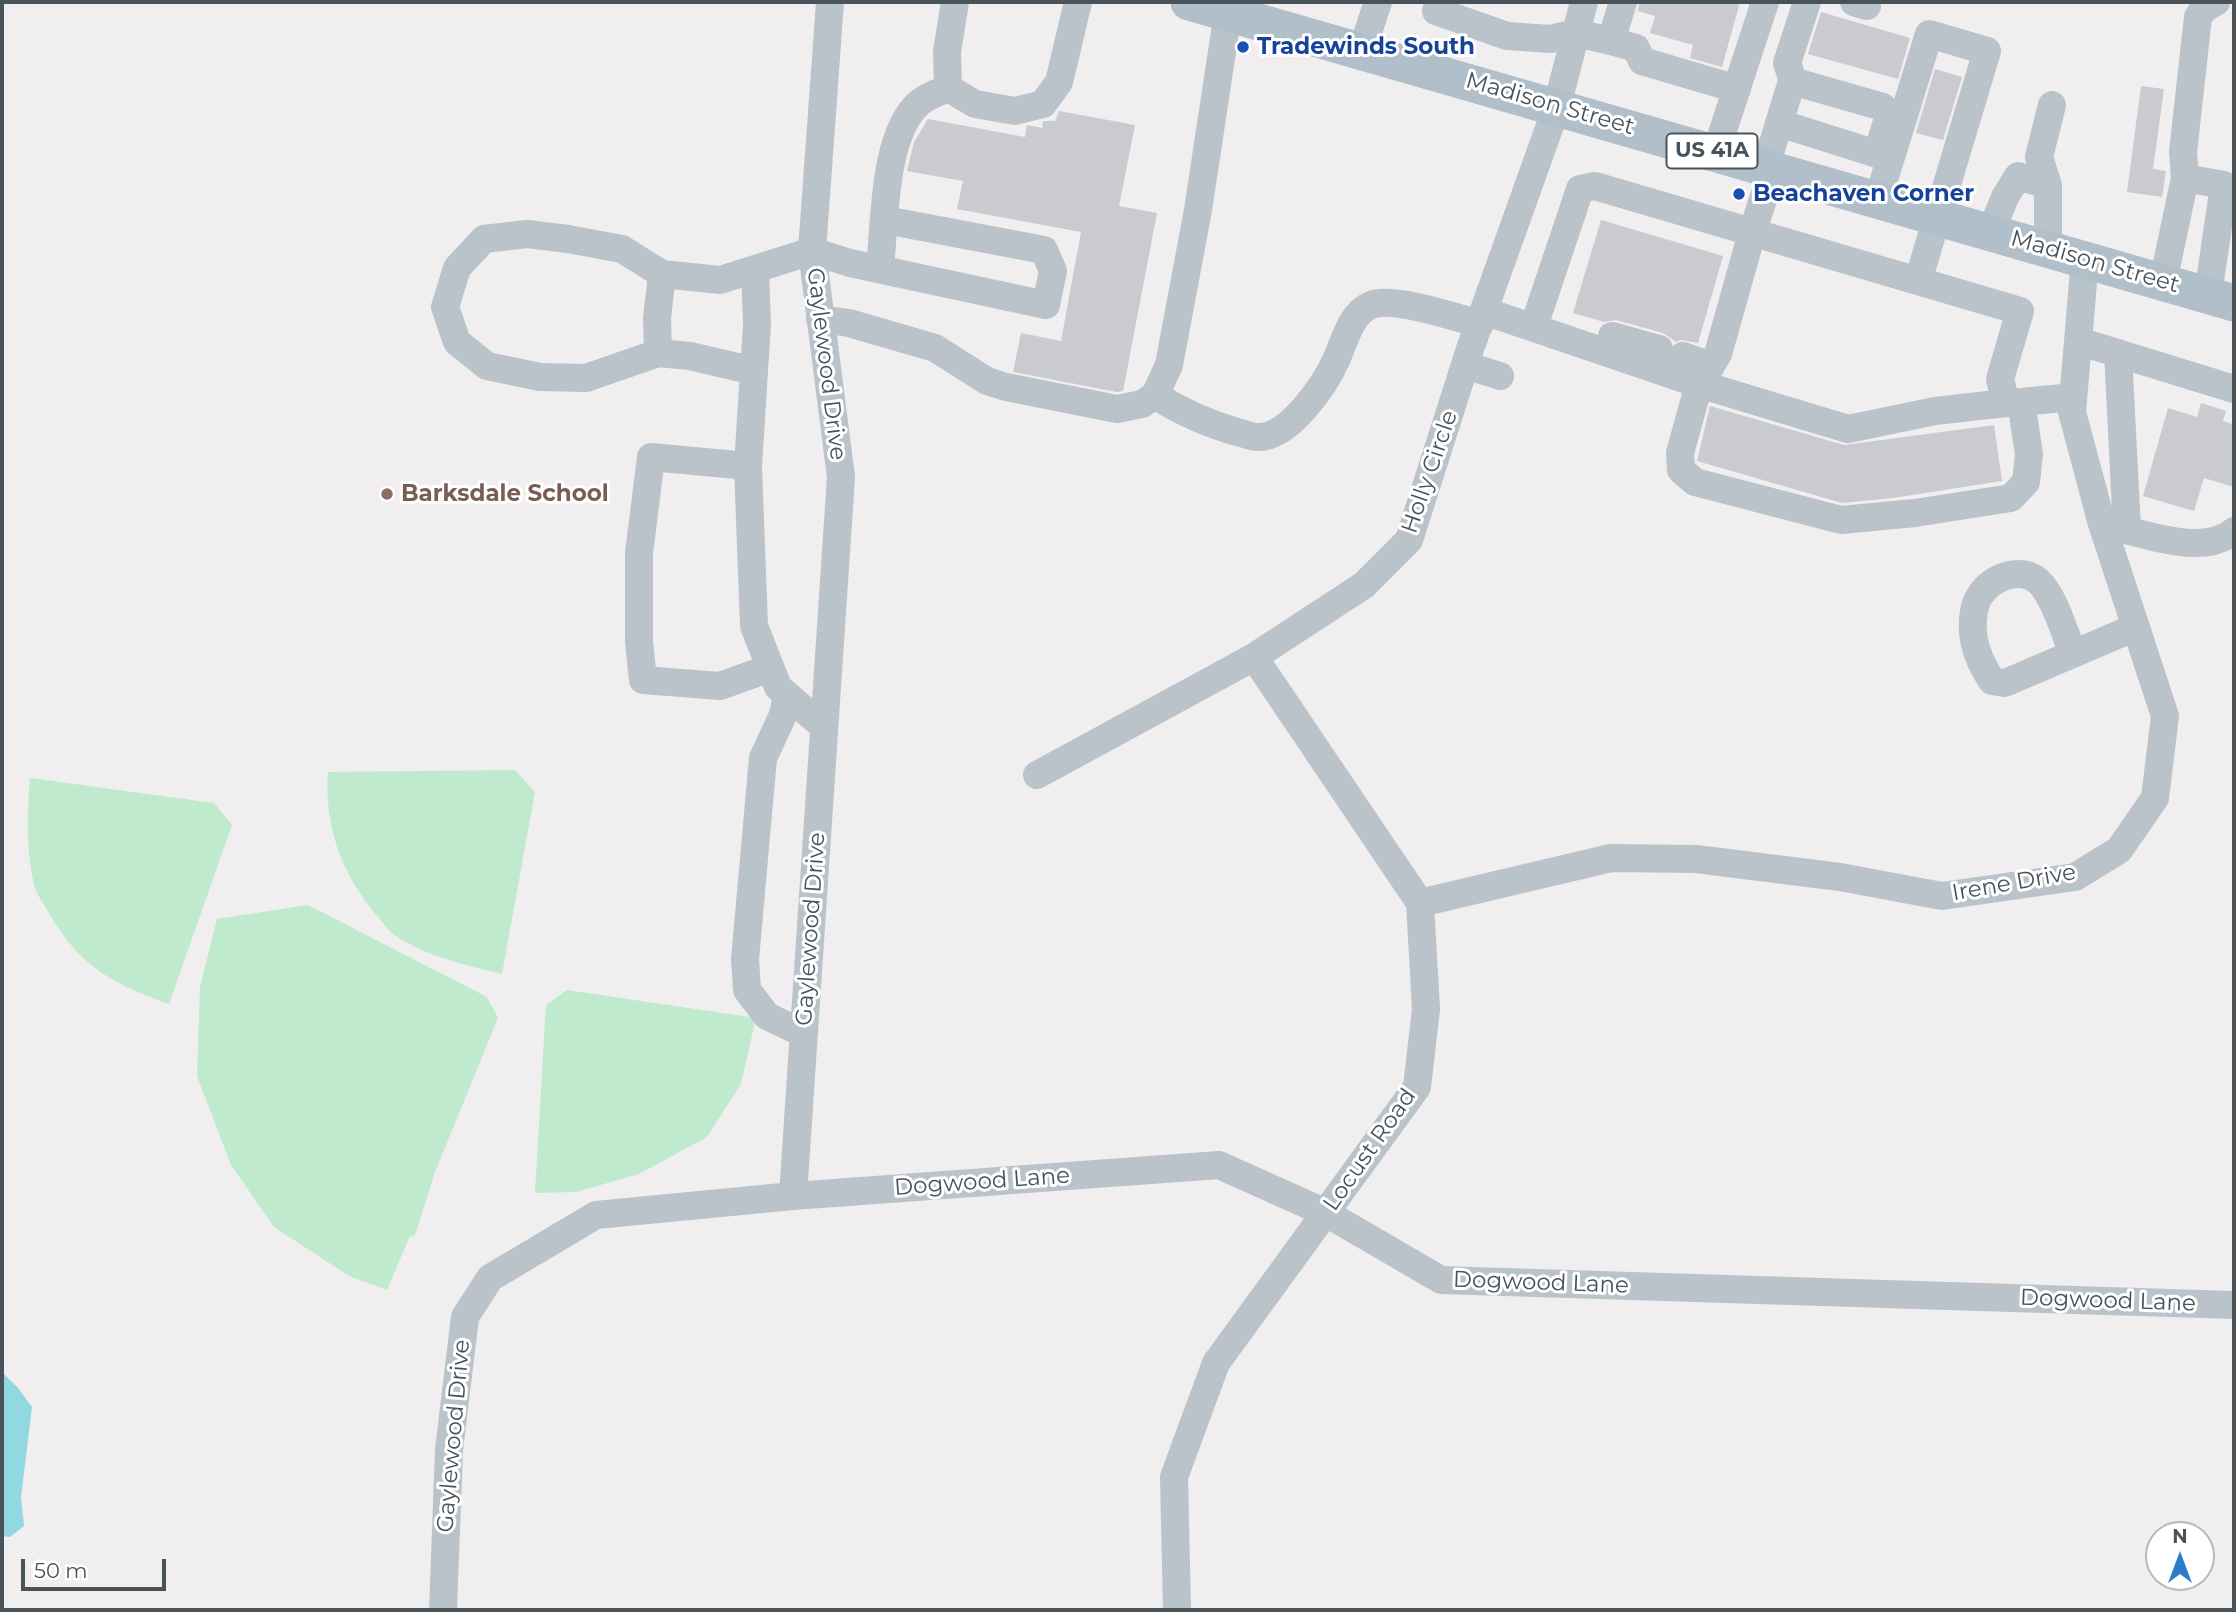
<!DOCTYPE html>
<html>
<head>
<meta charset="utf-8">
<style>
  body { margin:0 }
  #map { position:relative; width:2236px; height:1612px; overflow:hidden; background:#f0eeee; font-family:Montserrat,sans-serif }
  canvas { display:block }
  .frame { position:absolute; inset:0; border:4px solid #485259; pointer-events:none }
  .north { position:absolute; left:2145px; top:1521px; width:70px; height:70px; box-sizing:border-box; background:#fff; border:2px solid #b6babd; border-radius:50%; rotate:0deg; font-size:19px; font-weight:700; line-height:28px; text-align:center; color:#485259 }
  .north::after { content:''; display:block; margin:auto; width:24px; height:32px; background:#2c7ecc; clip-path:polygon(50% 0,100% 100%,50% 72%,0 100%) }
  .scale { position:absolute; left:21px; top:1559px; width:145px; height:32px; box-sizing:border-box; border:4px solid #485259; border-top:0; padding-left:9px; font-size:21px; line-height:24px; white-space:nowrap; color:#485259; -webkit-text-stroke:5px #fff; paint-order:stroke }
</style>
</head>
<body>
<div id="map">
<canvas width="2236" height="1612"></canvas>
<div class="frame"></div>
<div class="north">N</div>
<div class="scale">50 m</div>
</div>
<script>
const context = document.querySelector('canvas').getContext('2d');
context.lineJoin = 'round';
function fillPath(path, color) { context.fillStyle = color; context.fill(path, 'evenodd'); }
function strokePath(path, color, width, dash) { context.strokeStyle = color; context.lineWidth = width; context.lineCap = dash ? 'butt' : 'round'; context.setLineDash(dash || []); context.stroke(path); }
function write(font, color, halo, rows, align = 'center') {
  context.font = font + ' Montserrat,sans-serif'; context.lineWidth = 6; context.setLineDash([]); context.textBaseline = 'middle'; context.strokeStyle = halo; context.fillStyle = color; for (const [text, x, y, turn = 0] of rows) {
    context.save(); context.translate(x, y); context.rotate((+turn || 0) * Math.PI / 180); context.textAlign = isNaN(turn) ? turn : align; if (halo) context.strokeText(text, 0, 0); context.fillText(text, 0, 0); context.restore();
  }
}
const green = new Path2D(`
  M 515,770 L 535,792 L 502,974 C 465,965 428,957 396,936 C 388,931 383,922 377,916 C 342,874 324,827 328,772 Z
  M 30,778 L 214,803 L 232,825 L 169,1004 C 114,985 79,966 49,913 C 44,904 36,894 34,885 C 26,850 27,813 30,778 Z
  M 308,905 L 487,997 L 498,1018 L 435,1172 L 415,1235 L 409,1238 L 387,1290 L 349,1276 L 274,1227 L 231,1165 L 197,1076 L 200,987 L 217,919 Z
  M 567,990 L 756,1018 L 741,1084 L 707,1137 L 639,1174 L 576,1192 L 535,1193 L 546,1005 Z`);
const water = new Path2D(`
  M 2,1372 L 18,1388 L 32,1407 L 21,1497 L 24,1526 L 10,1537 L 2,1536 Z`);
const building = new Path2D(`
  M 1639,2 L 1740,2 L 1722,67 L 1690,58 L 1693,45 L 1650,33 L 1655,16 L 1638,11 Z
  M 1821,12 L 1910,38 L 1898,79 L 1808,54 Z
  M 1935,69 L 1962,77 L 1943,140 L 1916,133 Z
  M 2141,86 L 2164,89 L 2153,169 L 2166,171 L 2162,197 L 2127,192 Z
  M 1059,111 L 1135,125 L 1119,206 L 1157,213 L 1123,391 L 1117,392 L 1013,372 L 1021,333 L 1061,341 L 1081,232 L 957,209 L 963,181 L 907,171 L 914,142 L 928,119 L 1025,137 L 1027,125 L 1042,128 L 1043,121 L 1055,121 Z
  M 1601,220 L 1723,256 L 1698,343 L 1681,340 L 1676,342 L 1663,333 L 1616,320 L 1604,322 L 1573,313 Z
  M 2201,403 L 2226,411 L 2223,421 L 2234,425 L 2234,487 L 2204,478 L 2194,511 L 2143,496 L 2168,408 L 2197,417 Z
  M 1710,406 L 1844,445 L 1994,425 L 2002,481 L 1893,498 L 1842,503 L 1697,461 Z`);
const minor = new Path2D(`
  M 1439,2 L 1436,11 L 1507,36 L 1550,39 L 1576,33 L 1611,41 L 1623,2
  M 1854,2 L 1867,6
  M 1611,41 L 1636,48 L 1642,61 L 1737,89
  M 1362,50 L 1378,2
  M 1793,81 L 1787,63 L 1807,2
  M 948,88 L 975,104 L 1015,111 L 1043,104 L 1059,82 L 1078,2
  M 948,88 L 947,52 L 955,2
  M 1779,123 L 1877,154 L 1886,125
  M 1716,152 L 1765,2
  M 1766,166 L 1792,81 L 1883,107 L 1889,115 L 1901,120
  M 1773,169 L 1752,233 L 1718,354 L 1699,384 L 1848,429 L 1935,411 L 2006,403
  M 2185,178 L 2183,152 L 2198,17 L 2204,9 L 2216,2
  M 2048,185 L 2039,157 L 2052,105
  M 1878,199 L 1929,34 L 1987,51 L 1918,281
  M 1991,232 L 2005,197 L 2018,176 L 2048,185 L 2048,248
  M 880,268 C 885,222 883,135 919,103 C 927,96 939,92 948,88
  M 755,269 L 757,325 L 754,371 L 690,356 L 658,353 L 586,378 L 540,377 L 487,366 L 457,342 L 445,307 L 457,268 L 484,239 L 527,234 L 568,239 L 622,249 L 662,274 L 720,280 L 812,251 L 850,263 L 1046,305 L 1053,271 L 1044,250 L 885,220
  M 2163,282 L 2185,178 L 2224,185 L 2208,295
  M 1484,311 L 1699,384 L 1680,453 L 1681,470 L 1695,482 L 1841,520 L 1915,513 L 2011,498 L 2026,482 L 2029,454 L 2021,402 L 2073,397
  M 820,319 L 849,323 L 935,348 L 987,381 L 1006,387 L 1117,409 L 1142,404 L 1155,395 L 1169,365 L 1198,210 L 1228,12
  M 1534,326 L 1580,189 L 1595,186 L 2020,311 L 2000,379 L 2006,403 L 2021,402
  M 1612,336 L 1659,349
  M 2078,341 L 2234,389
  M 658,353 L 657,318 L 662,274
  M 2118,353 L 2127,530
  M 1683,356 L 1711,366
  M 1465,365 L 1500,376
  M 754,371 L 748,466 L 754,626 L 778,687 L 824,727
  M 1155,395 C 1181,412 1206,423 1237,432 C 1243,433 1251,437 1257,437 C 1289,439 1326,383 1337,358 C 1345,340 1351,313 1371,305 C 1393,296 1454,317 1480,324
  M 748,466 L 651,457 L 639,553 L 639,641 L 643,680 L 720,686 L 770,668
  M 2110,526 C 2146,534 2202,557 2234,531
  M 2073,654 C 2065,634 2054,595 2038,581 C 2021,566 1993,577 1981,594 C 1974,603 1972,619 1973,631 C 1974,650 1982,666 1992,681 L 2005,683 L 2136,627
  M 787,695 L 783,715 L 763,758 L 745,959 L 747,990 L 767,1016 L 804,1034
  M 1037,775 L 1254,657 L 1364,585 L 1409,540 L 1470,349 L 1557,106 L 1584,2
  M 1420,903 L 1611,858 L 1696,859 L 1840,877 L 1942,896 L 2075,877 L 2119,850 L 2155,798 L 2165,716 L 2102,524 L 2072,412 L 2085,259
  M 793,1196 L 841,477 L 812,251 L 830,2
  M 443,1610 L 449,1450 L 465,1317 L 490,1278 L 596,1215 L 793,1196 L 1219,1165 L 1326,1213 L 1441,1280 L 2234,1305
  M 1177,1610 L 1174,1477 L 1216,1363 L 1417,1087 L 1426,1009 L 1420,903 L 1254,657`);
const major = new Path2D(`
  M 1189,2 L 2234,303`);
const markers = [
  [1243,47,7,"#1a4fb4"],
  [1739,194,7,"#1a4fb4"],
  [387,494,7,"#8d6e63"]
];
const shields = [
  [1712,151,91]
];
const shieldNames = [
  ["US 41A",1712,151]
];
const transitNames = [
  ["Tradewinds South",1257,47],
  ["Beachaven Corner",1753,194]
];
const streetNames = [
  ["Madison Street",1550,104,16],
  ["Madison Street",2095,262,16],
  ["Gaylewood Drive",826,364,83],
  ["Holly Circle",1430,472,-71],
  ["Irene Drive",2014,883,-10],
  ["Gaylewood Drive",811,929,-86],
  ["Locust Road",1370,1150,-55],
  ["Dogwood Lane",982,1182,-4],
  ["Dogwood Lane",1541,1283,2],
  ["Dogwood Lane",2108,1301,2],
  ["Gaylewood Drive",454,1436,-85]
];
const educationNames = [
  ["Barksdale School",401,494]
];
fillPath(green, '#c0eacd');
fillPath(water, '#92d8e2');
fillPath(building, '#c9cbd0');
strokePath(minor, '#bac3c9', 28);
strokePath(major, '#b0bfca', 37);
for (const [x, y, r, color] of markers) { const dot = new Path2D(); dot.arc(x, y, r, 0, 2 * Math.PI); context.fillStyle = color; context.fill(dot); strokePath(dot, '#fff', 2.5); }
for (const [x, y, w] of shields) { const box = new Path2D(); box.roundRect(x - w / 2, y - 17.5, w, 35, 5); context.fillStyle = '#fff'; context.fill(box); strokePath(box, '#485259', 2); }
write('bold 21px', '#485259', null, shieldNames);
write('bold 23px', '#164399', '#fff', transitNames, 'left');
write('23px', '#485259', '#fff', streetNames);
write('bold 23px', '#785e54', '#fff', educationNames, 'left');
</script>
</body>
</html>
